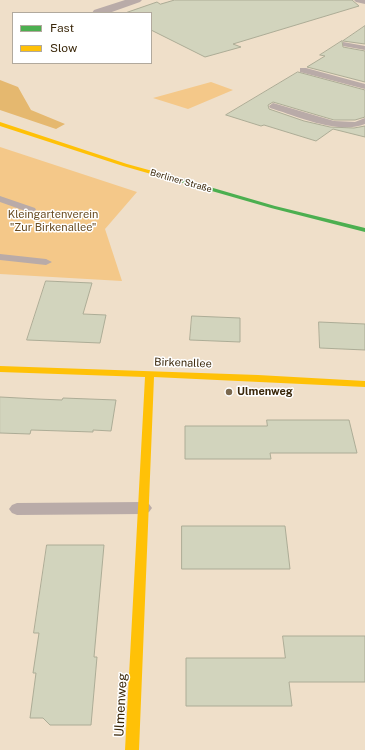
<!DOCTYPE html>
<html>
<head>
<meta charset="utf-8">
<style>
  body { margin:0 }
  #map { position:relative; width:365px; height:750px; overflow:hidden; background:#efdfc9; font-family:"Public Sans",sans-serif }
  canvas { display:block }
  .legend { position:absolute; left:12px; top:12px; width:140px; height:52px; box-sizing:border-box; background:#fff; border:1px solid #b1a99d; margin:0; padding:5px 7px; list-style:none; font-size:12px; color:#3b280b }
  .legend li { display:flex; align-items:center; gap:8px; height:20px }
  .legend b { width:20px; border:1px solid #b1a99d }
</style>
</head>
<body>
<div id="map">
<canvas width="365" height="750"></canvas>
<ul class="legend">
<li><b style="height:5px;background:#4caf50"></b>Fast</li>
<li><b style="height:5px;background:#ffc107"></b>Slow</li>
</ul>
</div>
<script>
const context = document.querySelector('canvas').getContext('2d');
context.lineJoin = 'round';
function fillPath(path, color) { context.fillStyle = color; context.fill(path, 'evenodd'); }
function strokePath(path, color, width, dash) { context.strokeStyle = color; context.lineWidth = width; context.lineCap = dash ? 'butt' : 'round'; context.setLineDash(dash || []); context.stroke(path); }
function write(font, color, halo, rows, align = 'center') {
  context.font = font + ' "Public Sans",sans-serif'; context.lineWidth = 3; context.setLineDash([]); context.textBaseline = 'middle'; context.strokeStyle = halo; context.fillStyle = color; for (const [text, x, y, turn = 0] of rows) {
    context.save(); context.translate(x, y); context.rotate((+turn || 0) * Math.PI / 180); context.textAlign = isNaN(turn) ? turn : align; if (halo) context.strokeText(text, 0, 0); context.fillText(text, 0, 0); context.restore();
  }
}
const green = new Path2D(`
  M 211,82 L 233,90 L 188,109 L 153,98 Z
  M 0,147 L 137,192 L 105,229 L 122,281 L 0,274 Z`);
const forest = new Path2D(`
  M 0,80 L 18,87 L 31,110 L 65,124 L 56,129 L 0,110 Z`);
const building = new Path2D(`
  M 175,0 L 352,0 L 359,6 L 233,44 L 241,47 L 205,57 L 151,30 L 151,13 L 125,13 L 157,2 L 160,4 Z
  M 365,26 L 365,44 L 343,41 Z
  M 342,41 L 343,47 L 365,51 L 365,82 L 307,67 L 325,56 L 320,55 Z
  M 298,72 L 365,90 L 365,117 L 355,120 L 334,120 L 273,102 L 268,105 L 269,109 L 304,121 L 330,127 L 354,128 L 365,126 L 365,137 L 333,129 L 316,141 L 264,125 L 261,126 L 226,115 Z
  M 46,281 L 92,283 L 83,314 L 106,315 L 100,343 L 27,340 Z
  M 192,316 L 240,318 L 240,342 L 190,340 Z
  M 319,322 L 365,324 L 365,350 L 320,348 Z
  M 0,397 L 38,399 L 62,400 L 63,398 L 116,400 L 111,431 L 93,430 L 93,432 L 31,430 L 30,434 L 0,433 Z
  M 267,420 L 349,420 L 357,453 L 270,453 L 271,459 L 185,459 L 185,426 L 267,426 Z
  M 182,526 L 285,526 L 290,569 L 182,569 Z
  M 47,545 L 104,545 L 94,657 L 97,657 L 91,725 L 50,725 L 43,718 L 30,718 L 36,673 L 33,673 L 39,633 L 34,633 Z
  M 283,636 L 365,636 L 365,682 L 289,682 L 292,706 L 186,706 L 186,658 L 285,658 Z`);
const lane = new Path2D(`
  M 343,42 L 365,46 L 365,50 L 343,46 Z
  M 300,68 L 306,68 L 365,84 L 365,89 L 300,72 Z
  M 273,103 L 334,121 L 355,122 L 365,118 L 365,124 C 338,135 297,116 270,108 L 269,106 Z
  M 0,196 L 35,208 L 36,210 L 31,213 L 0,202 Z
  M 0,254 L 46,259 L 52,262 L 46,265 L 0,260 Z
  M 144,502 L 149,504 L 152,508 L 149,512 L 144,514 L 17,515 L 12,513 L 9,509 L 12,505 L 17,503 Z`);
const street = new Path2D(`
  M 125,0 L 142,0 L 140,2 L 109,13 L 92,13 L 94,10 Z
  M 354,0 L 365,0 L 365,4 L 356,2 Z`);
const fast = new Path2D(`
  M 165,174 L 275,206 L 365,228 L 365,232 L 271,208 L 163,177 L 163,175 Z`);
const slow = new Path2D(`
  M 0,122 L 127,164 L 167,175 L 168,176 L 165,178 L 123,166 L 0,126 Z
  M 0,366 L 258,375 L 365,381 L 365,387 L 154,377 L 139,750 L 125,750 L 145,377 L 0,372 Z`);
const markers = [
  [229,392,4,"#7a684e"]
];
const farStreetnames = [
  ["Berliner Straße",181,181,16]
];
const parkNames = [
  ["Kleingartenverein",53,215],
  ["\"Zur Birkenallee\"",53,228]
];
const streetNames = [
  ["Birkenallee",183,363,2]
];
const poiNames = [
  ["Ulmenweg",237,392]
];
const nearStreetnames = [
  ["Ulmenweg",121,705,-87]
];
fillPath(green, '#f4c889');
fillPath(forest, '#e5b86f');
fillPath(building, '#d2d4bd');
strokePath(building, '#acac96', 1);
fillPath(lane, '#b9aba8');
fillPath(street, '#b9aba8');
fillPath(fast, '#4caf50');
fillPath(slow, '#ffc107');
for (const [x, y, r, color] of markers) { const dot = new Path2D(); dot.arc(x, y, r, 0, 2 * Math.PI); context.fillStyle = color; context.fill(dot); strokePath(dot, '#fff', 1.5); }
write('9px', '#3b280b', '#fff', farStreetnames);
write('11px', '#694c22', '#fff', parkNames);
write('11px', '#3b280b', '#fff', streetNames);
write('bold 11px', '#3b280b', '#fff', poiNames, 'left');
write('13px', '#3b280b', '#fff', nearStreetnames);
</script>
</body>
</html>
